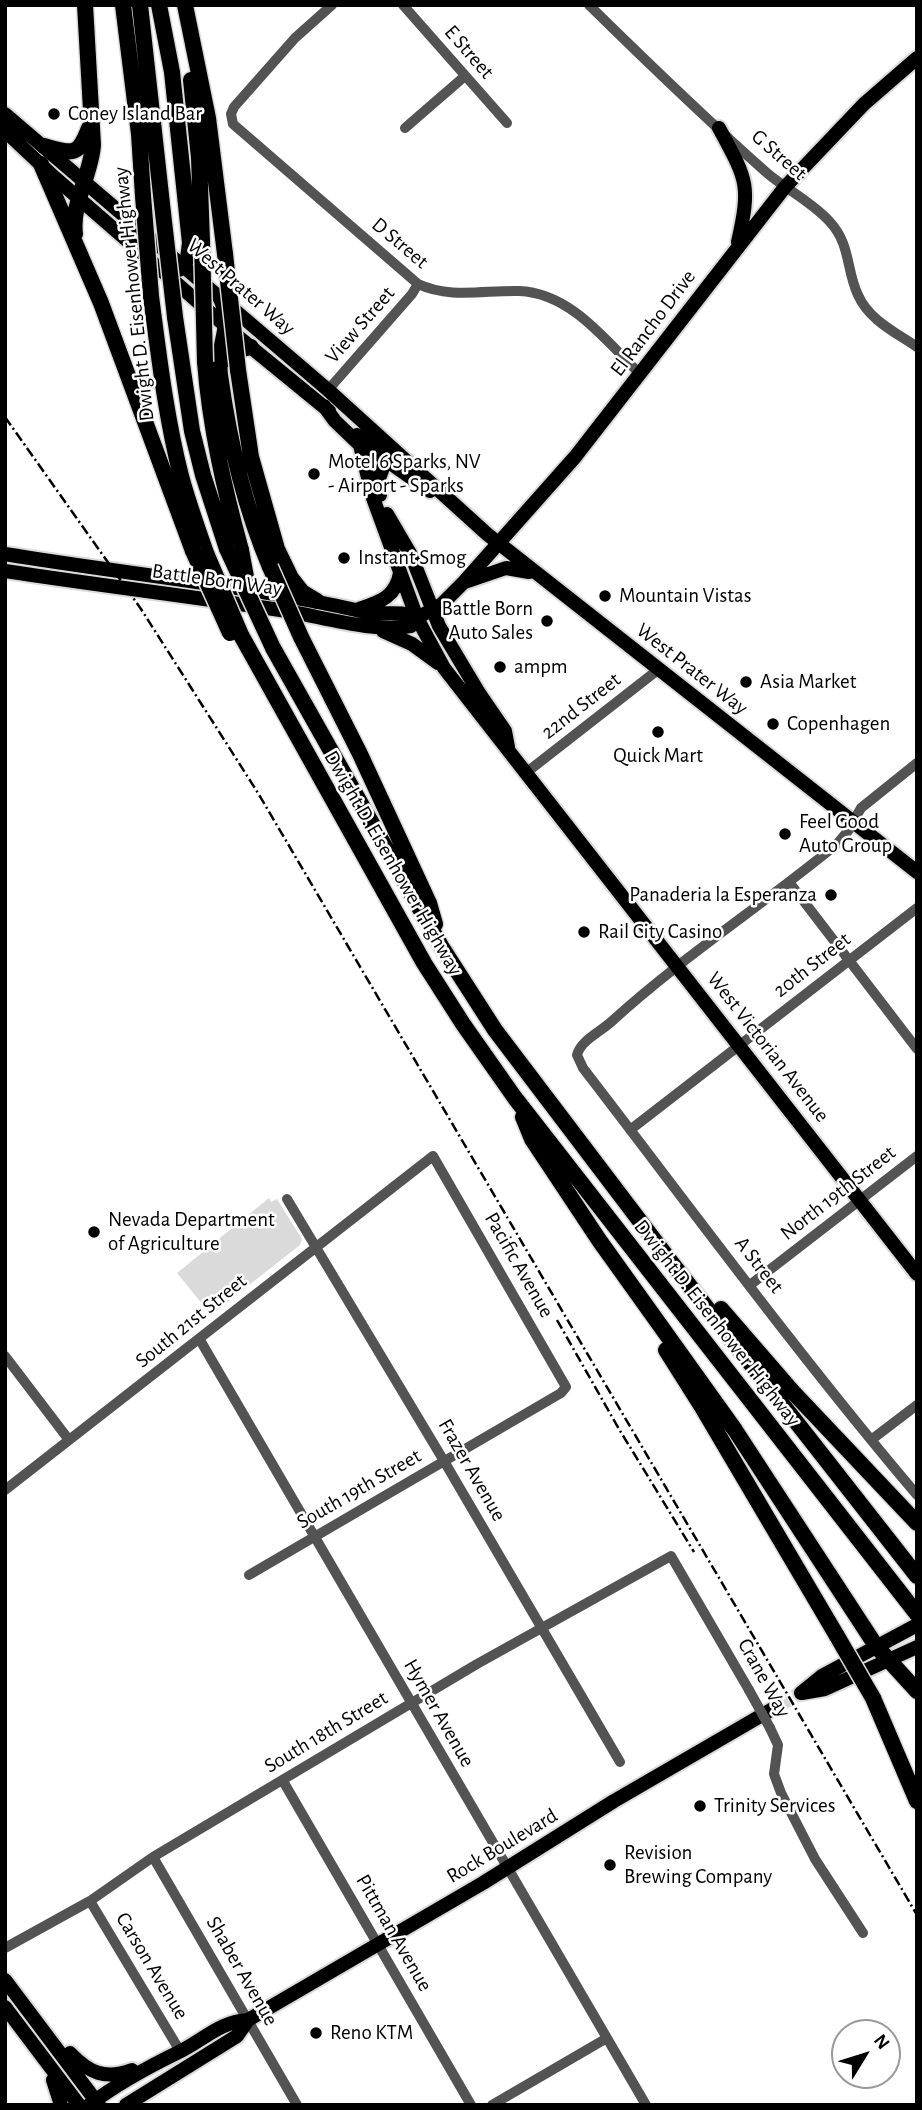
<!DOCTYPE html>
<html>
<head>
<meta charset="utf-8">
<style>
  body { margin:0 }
  #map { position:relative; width:922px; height:2110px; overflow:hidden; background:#fff; font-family:"Alegreya Sans",sans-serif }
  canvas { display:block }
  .frame { position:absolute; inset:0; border:7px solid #000; pointer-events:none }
  .north { position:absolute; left:831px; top:2019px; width:70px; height:70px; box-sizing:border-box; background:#fff; border:2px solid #999; border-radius:50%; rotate:52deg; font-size:19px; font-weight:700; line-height:28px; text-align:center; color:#000 }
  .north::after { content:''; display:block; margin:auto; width:24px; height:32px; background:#000; clip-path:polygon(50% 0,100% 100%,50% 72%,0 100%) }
</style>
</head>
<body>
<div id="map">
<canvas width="922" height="2110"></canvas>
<div class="frame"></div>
<div class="north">N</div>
</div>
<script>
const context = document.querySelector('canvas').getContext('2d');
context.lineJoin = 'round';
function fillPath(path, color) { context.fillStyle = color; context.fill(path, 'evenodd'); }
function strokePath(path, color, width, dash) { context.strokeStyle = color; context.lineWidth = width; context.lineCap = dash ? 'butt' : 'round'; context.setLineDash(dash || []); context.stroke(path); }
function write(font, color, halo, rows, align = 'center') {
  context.font = font + ' "Alegreya Sans",sans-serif'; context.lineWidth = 5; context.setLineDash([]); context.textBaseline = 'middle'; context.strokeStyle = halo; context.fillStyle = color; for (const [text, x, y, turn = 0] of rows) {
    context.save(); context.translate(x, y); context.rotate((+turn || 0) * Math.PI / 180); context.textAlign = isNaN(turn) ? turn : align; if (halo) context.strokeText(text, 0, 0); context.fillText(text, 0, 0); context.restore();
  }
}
const green = new Path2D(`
  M 269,1198 L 271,1202 L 277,1199 L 302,1239 L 300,1245 L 211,1315 L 177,1273 Z`);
const majorTunnel = new Path2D(`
  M 776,1707 L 801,1693`);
const minor = new Path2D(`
  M 332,5 L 295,38 L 234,107 L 231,114 L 233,124 L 418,284 C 450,299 485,290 519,291 C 571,293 606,341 640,374
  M 403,5 L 507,123
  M 589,5 C 647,62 706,119 767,173 C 787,190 812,202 830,222 C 851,245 846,270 858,295 C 869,320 895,332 917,347
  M 405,128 L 465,76
  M 328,390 L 412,294 L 418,284
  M 917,763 L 861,808 L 848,831 L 837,844 C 763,905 682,957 611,1022 C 600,1032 581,1040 577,1055 L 583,1068 C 693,1211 800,1357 917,1495
  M 527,772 L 659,669
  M 789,882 L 917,1049
  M 630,1130 L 917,908
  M 287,1199 L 444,1461 L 620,1762
  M 750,1285 L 917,1156
  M 200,1340 L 646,2105
  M 5,1356 L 69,1440
  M 871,1440 L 917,1405
  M 5,1490 L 433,1156 L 566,1387 L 561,1393 L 249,1575
  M 770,1728 L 778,1745 L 774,1774 L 781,1793 L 815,1859 L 863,1933
  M 283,1781 L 471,2105
  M 153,1857 L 297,2105
  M 90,1901 L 180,2051
  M 5,1948 L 90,1901 L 153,1857 L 477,1664 L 671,1556 L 749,1690
  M 492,2105 L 607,2038`);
const major = new Path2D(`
  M 5,114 L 328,390 L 487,534 L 917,872
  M 719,128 C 747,180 751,184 738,242
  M 5,131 L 53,176 L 236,335 L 329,411
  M 324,406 L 335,421 L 360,445 L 373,498 L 417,618 L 444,668 L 917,1274
  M 357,435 L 386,460 L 430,491
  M 380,495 L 378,481 L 386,460 L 382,452
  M 387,514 L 411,555 L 439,626 L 479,693 L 505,731 L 508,747
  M 5,554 C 125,574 247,585 365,612 C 383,616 400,609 417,618
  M 5,571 C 97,585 188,596 280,610 C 321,616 371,633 411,626 L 417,618 L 442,604 L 464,582 L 575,457 L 785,187 L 864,104 L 917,58
  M 465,582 L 506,568 L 529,572
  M 359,609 C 380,602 396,597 400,573
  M 383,631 L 412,644 L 438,663
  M 801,1693 L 822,1676 L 917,1625
  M 802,1693 L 825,1689 L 917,1647
  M 5,1980 L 99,2105
  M 5,2007 L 79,2105
  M 70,2053 C 89,2073 105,2080 132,2070
  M 53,2080 L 61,2105
  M 89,2105 C 117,2084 148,2067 179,2052 C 202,2041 221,2021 248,2020 L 483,1883 L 614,1801 L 776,1707
  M 126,2105 L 237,2036 L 248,2020`);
const highway = new Path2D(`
  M 123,5 L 139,134 L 143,196
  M 140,5 L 163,213
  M 159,5 L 172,72 L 190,243 L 188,258 L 179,269 L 160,269
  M 185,5 L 208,118 L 225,254
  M 191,80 L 199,158 L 202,241
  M 44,146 C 73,154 78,157 89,128
  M 41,164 L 101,303 L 193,551
  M 75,234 C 71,204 91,175 93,145 L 85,5
  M 151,296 C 159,357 166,417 181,476 C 188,502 197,527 206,553
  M 220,296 C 235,328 216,343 220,375 C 229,440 244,506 270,567
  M 175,317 L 192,431 L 203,475 L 227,549
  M 228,359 L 238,350 L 251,347
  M 205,362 C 210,427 224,488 241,550
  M 238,370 L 251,457 L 277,549 L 291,578 L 302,592 L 317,601
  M 241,635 L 424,963 L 463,1024 L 515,1098 L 917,1614
  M 301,637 L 360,754 L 429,903 L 435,924
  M 273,648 L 441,946 L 495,1030 L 671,1262 L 917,1576
  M 523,1117 L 532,1139 L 599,1240 L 735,1430 L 876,1646 L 917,1691
  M 721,1309 L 792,1391 L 917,1523
  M 666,1350 L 702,1407 L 837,1636
  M 873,1698 L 917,1801`);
const rail = new Path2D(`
  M 5,417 L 141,609 L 258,793 L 917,1915
  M 557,1320 L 619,1429 L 694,1552`);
const minorBridge = new Path2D(`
  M 749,1690 L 770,1728`);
const highwayBridge = new Path2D(`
  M 143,196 L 151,296
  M 163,213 L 175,317
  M 202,241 L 205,362
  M 225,254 L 238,370
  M 227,549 L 273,648
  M 241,550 L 246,577
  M 193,551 L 230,633
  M 206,553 L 241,635
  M 270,567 L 301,637
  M 837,1636 L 873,1698`);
const markers = [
  [54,114,7,"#000"],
  [314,474,7,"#000"],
  [344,558,7,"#000"],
  [605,596,7,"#000"],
  [547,621,7,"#000"],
  [500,667,7,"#000"],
  [746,682,7,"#000"],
  [773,724,7,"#000"],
  [658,732,7,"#000"],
  [785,834,7,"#000"],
  [831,895,7,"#000"],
  [584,932,7,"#000"],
  [94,1232,7,"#000"],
  [700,1806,7,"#000"],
  [610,1865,7,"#000"],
  [316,2033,7,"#000"]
];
const streetNames = [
  ["E Street",469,52,49],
  ["G Street",779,155,41],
  ["D Street",400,243,40],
  ["West Prater Way",241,287,41],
  ["Dwight D. Eisenhower Highway",134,294,-96],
  ["El Rancho Drive",653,323,-53],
  ["View Street",360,325,-49],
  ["Battle Born Way",217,580,8],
  ["West Prater Way",692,669,38],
  ["22nd Street",581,706,-38],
  ["Dwight D. Eisenhower Highway",393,863,60],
  ["20th Street",812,965,-38],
  ["West Victorian Avenue",768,1047,52],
  ["North 19th Street",838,1193,-38],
  ["Pacific Avenue",519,1265,60],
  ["A Street",759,1265,52],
  ["South 21st Street",191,1321,-39],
  ["Dwight D. Eisenhower Highway",717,1323,52],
  ["Frazer Avenue",472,1470,60],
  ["South 19th Street",359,1489,-30],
  ["Crane Way",764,1678,61],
  ["Hymer Avenue",439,1713,60],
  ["South 18th Street",326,1732,-31],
  ["Rock Boulevard",502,1846,-31],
  ["Pittman Avenue",394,1933,60],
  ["Carson Avenue",152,1966,59],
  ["Shaber Avenue",242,1971,60]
];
const poiNames = [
  ["Coney Island Bar",68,114],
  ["Motel 6 Sparks, NV",328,462],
  ["- Airport - Sparks",328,486],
  ["Instant Smog",358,558],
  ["Mountain Vistas",619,596],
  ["Battle Born",533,609,"right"],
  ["Auto Sales",533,633,"right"],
  ["ampm",514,667],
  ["Asia Market",760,682],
  ["Copenhagen",787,724],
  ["Quick Mart",658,756,"center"],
  ["Feel Good",799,822],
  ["Auto Group",799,846],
  ["Panaderia la Esperanza",817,895,"right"],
  ["Rail City Casino",598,932],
  ["Nevada Department",108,1220],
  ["of Agriculture",108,1244],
  ["Trinity Services",714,1806],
  ["Revision",624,1853],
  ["Brewing Company",624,1877],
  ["Reno KTM",330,2033]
];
fillPath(green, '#dadada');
strokePath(majorTunnel, '#d9d9d9', 14, [14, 7]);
strokePath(major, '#dbdbdb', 18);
strokePath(highway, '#dbdbdb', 19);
strokePath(minor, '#535353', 10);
strokePath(major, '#000', 14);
strokePath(highway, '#000', 16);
strokePath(rail, '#000', 2.5, [10, 3.5, 2, 3.5]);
strokePath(highwayBridge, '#dbdbdb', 19, []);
strokePath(minorBridge, '#535353', 10);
strokePath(highwayBridge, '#000', 16);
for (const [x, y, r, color] of markers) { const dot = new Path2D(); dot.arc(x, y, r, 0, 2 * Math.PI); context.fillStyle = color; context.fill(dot); strokePath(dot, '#fff', 2.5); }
write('21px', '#000', '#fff', streetNames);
write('21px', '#000', '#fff', poiNames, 'left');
</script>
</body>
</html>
